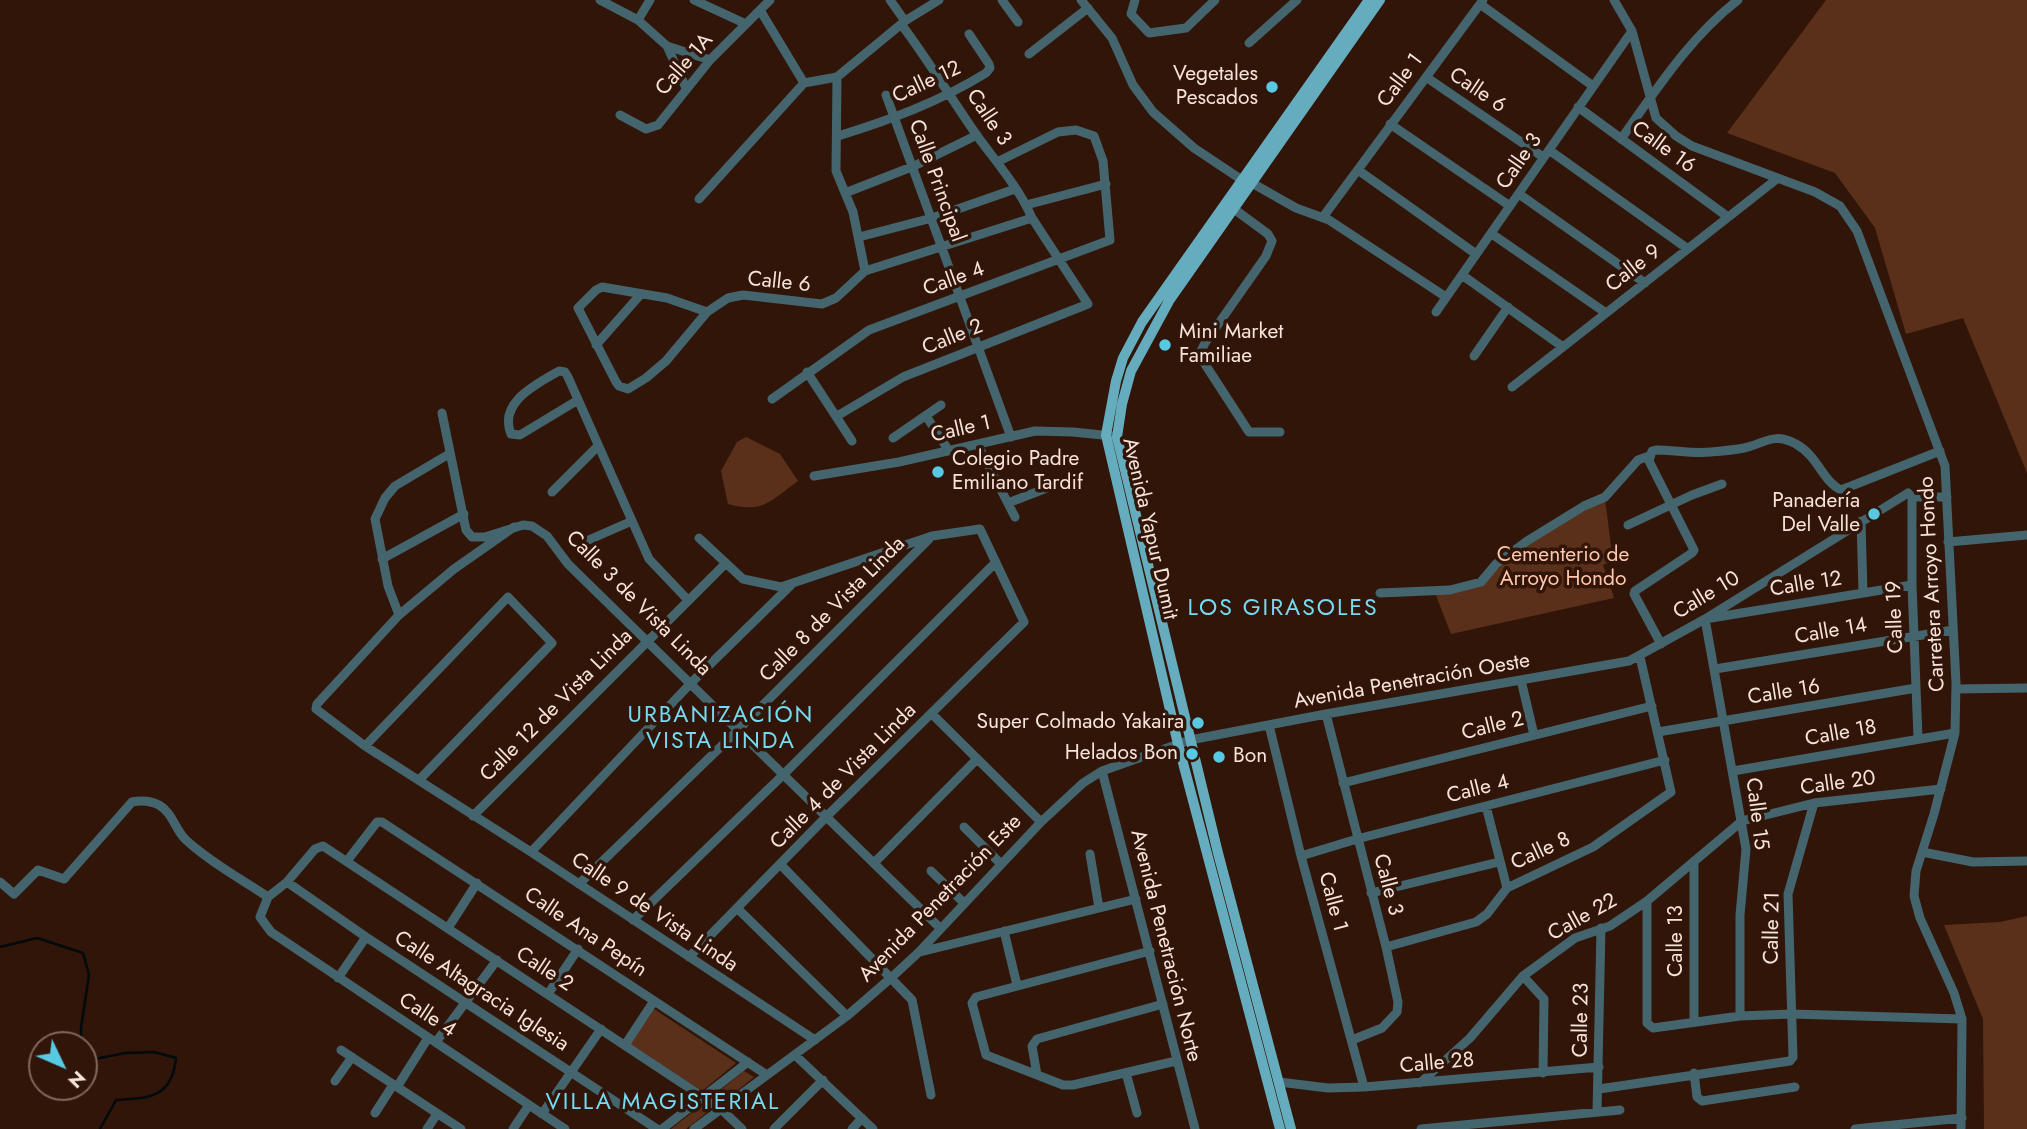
<!DOCTYPE html>
<html>
<head>
<meta charset="utf-8">
<style>
  body { margin:0 }
  #map { position:relative; width:2027px; height:1129px; overflow:hidden; background:#301508; font-family:Jost,sans-serif }
  canvas { display:block }
  .north { position:absolute; left:28px; top:1031px; width:70px; height:70px; box-sizing:border-box; background:#301508; border:2px solid #80675c; border-radius:50%; rotate:134deg; font-size:19px; font-weight:700; line-height:28px; text-align:center; color:#f7e3da }
  .north::after { content:''; display:block; margin:auto; width:24px; height:32px; background:#57c9e2; clip-path:polygon(50% 0,100% 100%,50% 72%,0 100%) }
</style>
</head>
<body>
<div id="map">
<canvas width="2027" height="1129"></canvas>
<div class="north">N</div>
</div>
<script>
const context = document.querySelector('canvas').getContext('2d');
context.lineJoin = 'round';
function fillPath(path, color) { context.fillStyle = color; context.fill(path, 'evenodd'); }
function strokePath(path, color, width, dash) { context.strokeStyle = color; context.lineWidth = width; context.lineCap = dash ? 'butt' : 'round'; context.setLineDash(dash || []); context.stroke(path); }
function write(font, color, halo, rows, align = 'center') {
  context.font = font + ' Jost,sans-serif'; context.lineWidth = 7; context.setLineDash([]); context.textBaseline = 'middle'; context.strokeStyle = halo; context.fillStyle = color; for (const [text, x, y, turn = 0] of rows) {
    context.save(); context.translate(x, y); context.rotate((+turn || 0) * Math.PI / 180); context.textAlign = isNaN(turn) ? turn : align; if (halo) context.strokeText(text, 0, 0); context.fillText(text, 0, 0); context.restore();
  }
}
const green = new Path2D(`
  M 1826,0 L 2027,0 L 2027,473 L 1963,318 L 1906,334 L 1875,228 L 1835,173 L 1727,133 Z
  M 746,437 L 780,454 L 798,481 C 772,500 763,514 728,504 L 721,471 L 737,442 Z
  M 1605,499 L 1613,561 L 1603,565 L 1614,598 L 1451,634 L 1435,593 L 1481,585 L 1524,544 Z
  M 2027,916 L 2027,1129 L 1984,1129 L 1983,1019 L 1944,925 L 2000,922 Z
  M 654,1009 L 736,1063 L 702,1091 L 630,1044 Z
  M 744,1071 L 754,1077 L 722,1103 L 712,1097 Z
  M 703,1104 L 709,1111 L 686,1129 L 671,1129 Z`);
const stream = new Path2D(`
  M 0,947 L 37,938 L 83,953 L 89,975 L 81,1028 L 81,1045
  M 84,1052 L 95,1059 L 125,1053 L 154,1052 L 176,1058 C 172,1097 151,1098 116,1100 L 100,1129`);
const minor = new Path2D(`
  M 600,0 L 638,20 L 667,46 L 710,60
  M 694,0 L 746,24
  M 890,0 L 905,21
  M 1002,0 L 1018,22
  M 1081,0 L 1112,38 L 1133,85 L 1153,112 L 1194,148 L 1242,180 L 1252,183 L 1296,208 L 1329,220 L 1446,297
  M 1135,0 L 1131,14 L 1149,33 L 1186,28 L 1215,0
  M 1614,0 L 1632,31 L 1656,118 L 1676,136 L 1692,146 L 1815,192 L 1840,206 L 1857,231 L 1945,466 L 1956,683 L 1955,733 L 1934,814 L 1916,871 L 1914,896 L 1920,918 L 1954,993 L 1962,1019 L 1961,1129
  M 1480,4 L 1593,86
  M 760,10 L 804,83 L 837,77 L 905,21 L 939,0
  M 638,20 L 650,0
  M 1249,43 L 1297,0
  M 667,46 L 686,88
  M 1029,54 L 1088,8
  M 837,77 L 836,171 L 853,212 L 865,271
  M 1426,77 L 1543,157
  M 886,95 L 1011,437
  M 1578,107 L 1728,217
  M 620,115 L 646,129 L 658,125 L 710,60 L 770,0
  M 1390,124 L 1510,206
  M 838,136 C 890,120 939,102 986,73 L 990,68 L 989,64 L 969,34
  M 1621,139 C 1656,90 1690,37 1738,0
  M 1549,150 L 1688,249
  M 1358,170 L 1476,254
  M 845,193 L 914,166 L 977,135
  M 1519,194 L 1645,283
  M 699,199 L 804,83
  M 1026,205 L 1106,184
  M 1234,209 L 1268,234 L 1272,241 L 1266,256 L 1205,343 L 1201,351 L 1201,358 L 1249,432 L 1280,432
  M 1323,217 L 1483,0
  M 1492,234 L 1606,313
  M 859,237 L 932,218 L 1015,189
  M 1462,275 L 1563,347
  M 707,312 L 667,298 L 602,287 L 596,290 L 578,308 L 616,382 L 619,386 L 628,389 L 646,378 L 666,361 L 707,312 L 728,298 L 743,295 L 822,304 L 836,298 L 865,271 L 1032,218
  M 1436,312 L 1632,31
  M 596,345 L 641,294
  M 1474,356 L 1508,307
  M 807,372 L 852,441
  M 1512,387 L 1778,178
  M 772,399 L 869,330 L 1110,240 L 1103,161 L 1094,136 L 1076,130 L 1058,132 L 997,162
  M 578,400 L 520,435 L 511,434 C 498,402 537,384 559,371 L 565,372 L 568,377 L 649,559 L 687,599
  M 442,413 L 466,530 L 472,537 L 485,537 L 523,525 L 532,526 L 547,536 L 568,564 L 940,928
  M 837,416 L 903,377 L 1088,304 L 1032,218 C 1019,188 997,163 978,137 C 952,100 929,61 901,24
  M 926,416 L 949,451
  M 893,438 L 941,405
  M 978,445 L 1015,517
  M 814,476 L 899,462 L 1035,431 L 1073,432 L 1112,436
  M 552,492 L 598,446
  M 1912,497 L 1947,497
  M 1008,503 L 1052,486
  M 1861,521 L 1863,593
  M 1628,525 L 1692,495 L 1722,484
  M 514,527 L 454,569 L 399,615 L 317,704 L 316,709 L 365,746 L 531,852 L 815,1040
  M 584,542 L 632,521
  M 1948,542 L 2027,535
  M 382,559 L 464,514
  M 1380,593 L 1450,590 L 1481,582 L 1496,564 L 1527,541 L 1584,506 L 1605,497 L 1638,460 L 1649,456
  M 399,615 L 388,586 L 375,519 L 385,498 L 395,486 L 449,454
  M 1661,644 L 1634,594 L 1635,591 L 1692,553 L 1694,550 L 1649,461 L 1652,451 L 1656,450 C 1674,450 1693,454 1711,452 C 1722,451 1734,450 1744,448 C 1766,443 1773,432 1796,444 C 1819,457 1822,481 1841,490 L 1940,451
  M 1715,669 L 1953,630
  M 1521,680 L 1534,735
  M 1956,689 L 2027,688
  M 932,714 L 1041,822
  M 1326,714 L 1386,947 L 1398,1002 L 1397,1012 L 1382,1028 L 1352,1040
  M 1269,725 L 1301,856 L 1364,1087
  M 1658,732 L 1916,688
  M 365,746 L 508,597 L 552,643 L 419,780
  M 1102,771 L 1195,1129
  M 1733,771 L 1955,733
  M 1343,783 L 1652,706
  M 1486,806 L 1507,888
  M 473,816 L 726,563
  M 964,827 L 1001,864
  M 531,852 L 691,683 L 791,585
  M 1922,852 L 1973,862 L 2027,861
  M 1090,854 L 1099,908
  M 1301,856 L 1357,839 L 1665,760
  M 347,861 L 377,822 L 382,822 L 767,1075
  M 1694,861 L 1694,1021
  M 874,863 L 977,759
  M 780,864 L 912,1000 L 931,1095
  M 931,871 L 964,903
  M 0,882 L 14,894 L 38,870 L 64,879 L 132,802 C 142,800 151,801 159,805 C 173,813 175,830 186,840 C 210,862 241,879 268,897
  M 287,882 L 366,937 L 657,1129
  M 579,884 L 738,730 L 929,539
  M 1371,893 L 1499,862
  M 1647,901 L 1647,1023 L 1653,1028 L 1740,1016 L 1791,1014 L 1962,1019
  M 737,908 L 847,1016
  M 633,920 L 783,775 L 996,562
  M 448,928 L 477,883
  M 1004,931 L 1017,985
  M 1386,947 L 1476,922 L 1487,914 L 1507,888 L 1593,847 L 1671,792 L 1640,657
  M 1150,951 L 976,997 L 972,1003 L 986,1055 L 1063,1085 L 1073,1085 L 1176,1061
  M 920,952 L 1136,899
  M 689,957 L 826,817 L 1024,622 L 980,529 L 932,536 L 781,587 L 743,579 L 699,538
  M 1523,976 L 1544,999 L 1543,1073
  M 338,978 L 366,937
  M 548,994 L 578,949
  M 1740,1016 L 1740,915 L 1746,849 L 1705,619 L 1912,585
  M 436,1042 L 497,960
  M 625,1045 L 654,1001
  M 341,1050 L 461,1129
  M 795,1055 L 873,1129
  M 1126,1073 L 1137,1113
  M 1694,1073 L 1697,1097 L 1702,1101 L 1795,1087
  M 1037,1075 L 1032,1046 L 1037,1039 L 1163,1004
  M 335,1081 L 352,1057
  M 1279,1082 L 1328,1088 L 1364,1087 L 1599,1067
  M 1420,1083 L 1470,1038 L 1523,976 L 1575,938 L 1610,926 L 1647,901 L 1742,821 L 1814,803 L 1941,789
  M 397,1087 L 428,1038
  M 1599,1089 L 1790,1061 L 1793,1057 L 1788,894 L 1814,803
  M 1597,1112 L 1601,928
  M 375,1113 L 393,1085
  M 542,1114 L 601,1029
  M 427,1129 L 437,1114
  M 513,1129 L 529,1105
  M 565,1129 L 271,932 L 260,917 L 268,897 L 287,882 L 315,849 L 323,846 L 721,1109 L 742,1129
  M 662,1129 L 748,1062
  M 694,1129 L 847,1016 L 892,977 L 919,952 L 1041,822 L 1083,783 L 1102,771 L 1190,740 L 1326,714 L 1629,661 L 1705,619 L 1908,493 L 1912,497 L 1912,585 L 1918,738
  M 774,1129 L 823,1080
  M 852,1129 L 862,1118
  M 1421,1129 L 1620,1110
  M 1855,1129 L 1962,1118`);
const major = new Path2D(`
  M 1280,1129 L 1178,744 L 1106,435 L 1116,381 L 1123,358 L 1142,322 L 1369,0
  M 1291,1129 L 1218,853 L 1117,437 L 1122,404 L 1131,371 L 1169,301 L 1380,0`);
const markers = [
  [1272,87,7,"#57c9e2"],
  [1165,345,7,"#57c9e2"],
  [938,472,7,"#57c9e2"],
  [1874,514,7,"#57c9e2"],
  [1198,723,7,"#57c9e2"],
  [1192,754,7,"#57c9e2"],
  [1219,757,7,"#57c9e2"]
];
const streetNames = [
  ["Calle 1A",685,65,-49],
  ["Calle 1",1401,81,-53],
  ["Calle 12",927,83,-25],
  ["Calle 6",1477,91,34],
  ["Calle 3",988,118,56],
  ["Calle 16",1663,148,36],
  ["Calle 3",1520,162,-55],
  ["Calle Principal",936,181,70],
  ["Calle 9",1634,269,-38],
  ["Calle 4",954,280,-20],
  ["Calle 6",779,283,6],
  ["Calle 2",953,338,-22],
  ["Calle 1",961,430,-13],
  ["Avenida Yapur Dumit",1149,529,77],
  ["Carretera Arroyo Hondo",1933,584,-93],
  ["Calle 12",1806,585,-9],
  ["Calle 10",1707,596,-31],
  ["Calle 3 de Vista Linda",638,604,45],
  ["Calle 8 de Vista Linda",833,610,-45],
  ["Calle 19",1896,617,-92],
  ["Calle 14",1831,632,-10],
  ["Avenida Penetración Oeste",1412,682,-10],
  ["Calle 16",1784,693,-9],
  ["Calle 12 de Vista Linda",557,706,-45],
  ["Calle 2",1493,727,-14],
  ["Calle 18",1841,734,-10],
  ["Calle 4 de Vista Linda",844,777,-45],
  ["Calle 20",1838,784,-8],
  ["Calle 4",1478,790,-14],
  ["Calle 15",1756,814,83],
  ["Calle 8",1541,852,-25],
  ["Calle 3",1387,885,75],
  ["Avenida Penetración Este",941,899,-46],
  ["Calle 1",1332,902,75],
  ["Calle 9 de Vista Linda",654,913,34],
  ["Calle 22",1583,918,-29],
  ["Calle 21",1773,928,-89],
  ["Calle Ana Pepín",585,933,34],
  ["Calle 13",1677,941,-90],
  ["Avenida Penetración Norte",1165,946,76],
  ["Calle 2",544,970,33],
  ["Calle Altagracia Iglesia",481,992,33],
  ["Calle 4",427,1016,33],
  ["Calle 23",1582,1020,-89],
  ["Calle 28",1437,1064,-5]
];
const poiNames = [
  ["Vegetales",1258,75],
  ["Pescados",1258,99],
  ["Mini Market",1179,333,"left"],
  ["Familiae",1179,357,"left"],
  ["Colegio Padre",952,460,"left"],
  ["Emiliano Tardif",952,484,"left"],
  ["Panadería",1860,502],
  ["Del Valle",1860,526],
  ["Super Colmado Yakaira",1184,723],
  ["Helados Bon",1178,754],
  ["Bon",1233,757,"left"]
];
const parkNames = [
  ["Cementerio de",1563,556],
  ["Arroyo Hondo",1563,580]
];
const neighbourhoodNames = [
  ["LOS GIRASOLES",1283,609],
  ["URBANIZACIÓN",721,716],
  ["VISTA LINDA",721,742],
  ["VILLA MAGISTERIAL",663,1103]
];
fillPath(green, '#5b301a');
strokePath(stream, '#020a0d', 2.5);
strokePath(minor, '#44656d', 9);
strokePath(major, '#65adbe', 10);
for (const [x, y, r, color] of markers) { const dot = new Path2D(); dot.arc(x, y, r, 0, 2 * Math.PI); context.fillStyle = color; context.fill(dot); strokePath(dot, '#301508', 2.5); }
write('21px', '#f7e3da', '#301508', streetNames);
write('21px', '#f7e3da', '#301508', poiNames, 'right');
write('21px', '#fec7ad', '#301508', parkNames);
context.letterSpacing = '2px';
write('23px', '#75daf2', '#301508', neighbourhoodNames);
context.letterSpacing = '0px';
</script>
</body>
</html>
